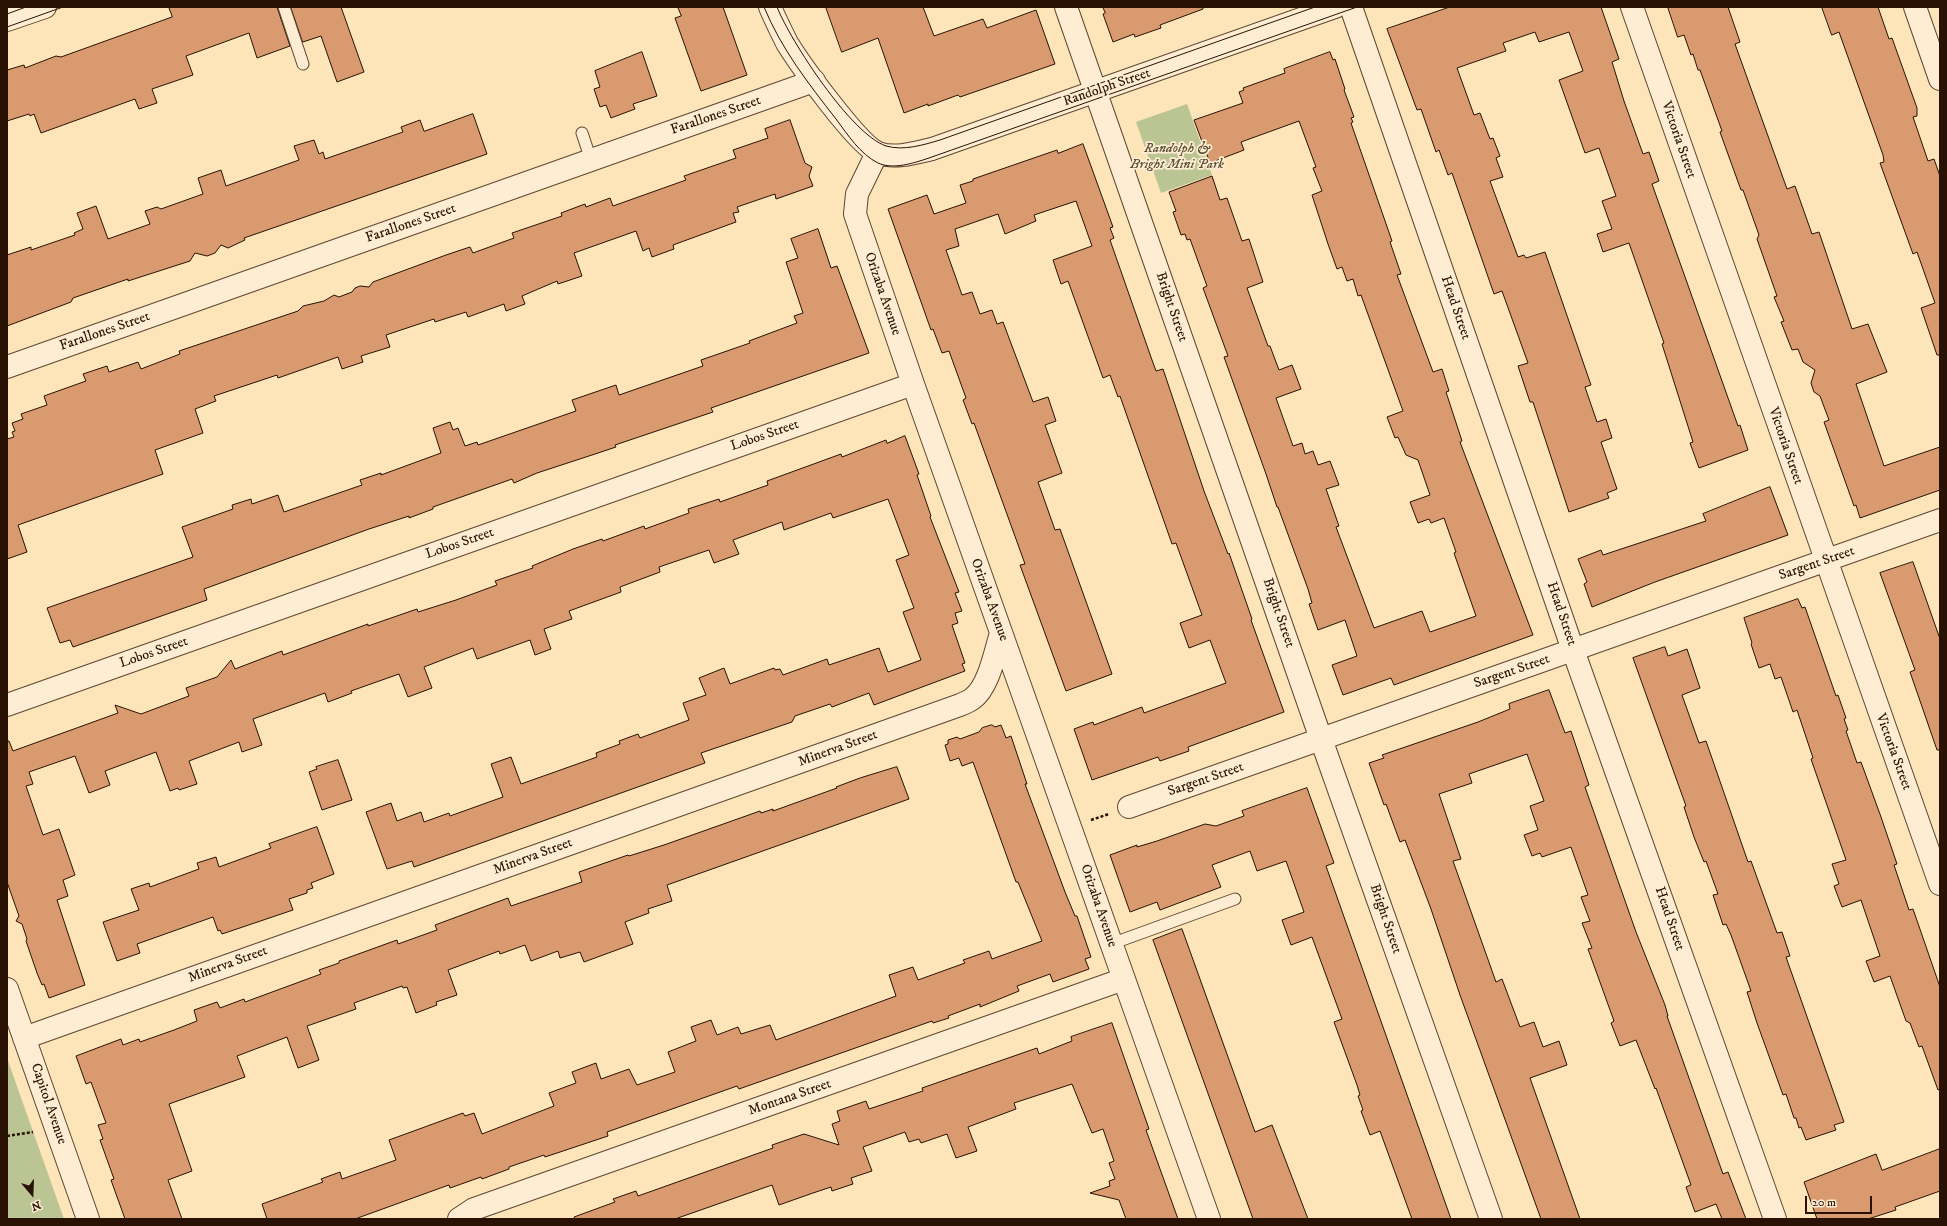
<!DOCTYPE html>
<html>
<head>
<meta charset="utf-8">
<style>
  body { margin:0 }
  #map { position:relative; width:1947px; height:1226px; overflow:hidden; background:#fde4b9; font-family:"IM FELL DW Pica",serif }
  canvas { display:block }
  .frame { position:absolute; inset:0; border:8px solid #291204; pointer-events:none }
  .north { position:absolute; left:12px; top:1174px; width:40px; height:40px; -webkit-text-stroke:3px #feedd2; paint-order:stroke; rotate:161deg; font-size:11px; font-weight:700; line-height:16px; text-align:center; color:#291204 }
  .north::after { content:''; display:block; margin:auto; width:14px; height:18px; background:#291204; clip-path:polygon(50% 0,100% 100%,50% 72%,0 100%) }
  .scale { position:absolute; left:1805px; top:1196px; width:67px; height:18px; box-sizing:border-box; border:2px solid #291204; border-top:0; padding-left:5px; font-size:12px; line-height:14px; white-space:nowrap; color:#291204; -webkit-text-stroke:3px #feedd2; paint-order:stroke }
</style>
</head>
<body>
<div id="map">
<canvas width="1947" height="1226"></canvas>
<div class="frame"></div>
<div class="north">N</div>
<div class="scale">20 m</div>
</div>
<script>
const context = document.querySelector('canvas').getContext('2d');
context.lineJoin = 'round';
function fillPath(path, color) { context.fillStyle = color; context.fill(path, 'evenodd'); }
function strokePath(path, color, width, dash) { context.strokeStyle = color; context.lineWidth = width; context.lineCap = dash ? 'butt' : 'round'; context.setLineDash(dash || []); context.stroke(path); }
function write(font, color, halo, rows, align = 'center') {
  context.font = font + ' "IM FELL DW Pica",serif'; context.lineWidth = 3.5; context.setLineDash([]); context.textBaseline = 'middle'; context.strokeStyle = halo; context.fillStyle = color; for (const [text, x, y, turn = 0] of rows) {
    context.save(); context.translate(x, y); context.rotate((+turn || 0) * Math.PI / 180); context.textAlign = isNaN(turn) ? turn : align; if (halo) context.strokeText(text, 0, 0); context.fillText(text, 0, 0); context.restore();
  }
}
const green = new Path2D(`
  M 1187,104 L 1212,175 L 1161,193 L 1136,122 Z
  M 7,1058 L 64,1219 L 7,1219 Z`);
const building = new Path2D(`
  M 169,7 L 277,7 L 290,46 L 257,58 L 249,33 L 186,56 L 193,75 L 152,89 L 157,103 L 139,109 L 135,99 L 41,133 L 34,114 L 30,116 L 29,114 L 7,121 L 7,70 L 24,65 L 25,68 L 56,56 L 61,57 L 172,17 Z
  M 291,7 L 341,7 L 364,72 L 337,82 L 321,36 L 303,42 Z
  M 678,7 L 723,7 L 747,75 L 701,91 L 675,18 L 681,16 Z
  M 826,7 L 923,7 L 934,36 L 983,19 L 987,28 L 1036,10 L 1055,64 L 960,97 L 958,95 L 928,106 L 928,104 L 904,113 L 878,38 L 842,52 Z
  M 1103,7 L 1203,7 L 1203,9 L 1160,25 L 1161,28 L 1135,37 L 1134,34 L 1113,42 L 1103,14 L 1105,13 Z
  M 1450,7 L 1601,7 L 1619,59 L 1612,62 L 1624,101 L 1643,154 L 1649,152 L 1659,181 L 1652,184 L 1738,426 L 1740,425 L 1748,450 L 1699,468 L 1690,443 L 1693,442 L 1662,344 L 1664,343 L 1629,243 L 1603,252 L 1597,234 L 1612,229 L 1602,201 L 1616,196 L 1599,148 L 1585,153 L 1559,80 L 1583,71 L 1569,32 L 1539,42 L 1535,32 L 1503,43 L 1506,51 L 1457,68 L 1474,115 L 1480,113 L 1490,139 L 1493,138 L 1500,156 L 1496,158 L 1503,177 L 1490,181 L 1518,257 L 1524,255 L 1526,258 L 1545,252 L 1591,385 L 1585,387 L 1597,422 L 1606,419 L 1612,438 L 1601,442 L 1617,489 L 1607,493 L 1609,498 L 1569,512 L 1533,402 L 1530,402 L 1518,366 L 1528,363 L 1502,291 L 1494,294 L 1452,173 L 1448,175 L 1439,150 L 1436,152 L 1421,109 L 1417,110 L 1387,29 Z
  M 1668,7 L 1728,7 L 1740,42 L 1735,44 L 1787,189 L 1795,186 L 1812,234 L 1819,232 L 1852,329 L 1868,324 L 1887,372 L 1856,384 L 1884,466 L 1940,447 L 1940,490 L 1860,518 L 1856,505 L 1854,506 L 1824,422 L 1829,420 L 1820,396 L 1814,392 L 1811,383 L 1815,370 L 1803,362 L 1798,349 L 1792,350 L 1781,322 L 1784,321 L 1774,297 L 1777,296 L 1757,239 L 1759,235 L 1743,190 L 1741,190 L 1729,157 L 1720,132 L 1722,131 L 1700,70 L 1698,70 L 1693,54 L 1691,55 L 1684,35 L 1678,37 Z
  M 1822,7 L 1878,7 L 1889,39 L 1892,38 L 1917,108 L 1917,116 L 1913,117 L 1928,161 L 1934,159 L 1940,176 L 1940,355 L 1937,355 L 1921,308 L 1935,303 L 1917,252 L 1913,254 L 1880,163 L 1884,162 L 1883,155 L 1839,32 L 1832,35 Z
  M 642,52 L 657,96 L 633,104 L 635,109 L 611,118 L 606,105 L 600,107 L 594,89 L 600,87 L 595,71 Z
  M 1330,52 L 1333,60 L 1335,59 L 1345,89 L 1344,90 L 1354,117 L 1351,118 L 1353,122 L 1351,123 L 1392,241 L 1390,242 L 1401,274 L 1397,275 L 1433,372 L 1442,369 L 1449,391 L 1446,392 L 1462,441 L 1460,442 L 1533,635 L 1394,685 L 1391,678 L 1343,695 L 1332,665 L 1357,656 L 1345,620 L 1318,630 L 1309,604 L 1312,603 L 1308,589 L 1278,507 L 1277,507 L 1266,474 L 1224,357 L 1228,356 L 1203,288 L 1207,286 L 1190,239 L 1187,240 L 1185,234 L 1181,235 L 1173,212 L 1176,211 L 1169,192 L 1212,176 L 1220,200 L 1227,198 L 1242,241 L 1249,239 L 1263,282 L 1247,288 L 1268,346 L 1270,346 L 1279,370 L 1292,365 L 1301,389 L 1276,398 L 1293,446 L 1302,443 L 1305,454 L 1313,451 L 1318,465 L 1330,461 L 1339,485 L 1326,489 L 1339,526 L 1336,527 L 1374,628 L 1422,611 L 1430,632 L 1476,616 L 1454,553 L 1456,552 L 1444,518 L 1431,523 L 1429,519 L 1418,523 L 1410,502 L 1430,495 L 1418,460 L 1406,455 L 1398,437 L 1395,438 L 1387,417 L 1403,411 L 1361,295 L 1358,296 L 1353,279 L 1347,281 L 1342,267 L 1337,269 L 1328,244 L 1312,195 L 1322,191 L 1313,168 L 1316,167 L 1299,121 L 1241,142 L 1244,150 L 1210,163 L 1194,120 L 1243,103 L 1239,92 L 1244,90 L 1243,88 L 1285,73 L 1284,69 Z
  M 473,114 L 487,154 L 244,238 L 245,240 L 228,248 L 221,245 L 215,253 L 207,256 L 195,253 L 190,261 L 128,281 L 128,279 L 73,298 L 71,302 L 7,326 L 7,255 L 31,247 L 31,250 L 75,235 L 74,233 L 83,229 L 77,213 L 96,206 L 108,239 L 150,224 L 145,211 L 157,207 L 161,209 L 203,194 L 198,178 L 221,170 L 226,186 L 299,160 L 294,146 L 314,140 L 319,154 L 323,152 L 325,159 L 403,132 L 401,127 L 420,120 L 424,131 Z
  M 790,120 L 805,163 L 812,167 L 809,176 L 813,186 L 776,199 L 775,194 L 737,207 L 739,212 L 733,213 L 736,222 L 673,245 L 674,249 L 652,257 L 649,248 L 643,251 L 636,231 L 574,253 L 582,276 L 558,284 L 557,281 L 522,296 L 525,304 L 506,311 L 504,304 L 468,317 L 466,312 L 435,322 L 434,319 L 386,335 L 390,347 L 361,356 L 363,362 L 342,369 L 338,357 L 278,378 L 277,375 L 214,396 L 216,401 L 195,409 L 203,433 L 155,450 L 163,474 L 18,525 L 27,552 L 7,559 L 7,439 L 14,437 L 12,432 L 15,431 L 12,423 L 23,419 L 21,414 L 47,405 L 44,396 L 86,381 L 83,374 L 107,366 L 109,372 L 138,362 L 141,369 L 180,354 L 179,351 L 298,311 L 303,306 L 324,301 L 334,295 L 339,297 L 352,292 L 355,288 L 360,286 L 369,287 L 373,282 L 446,255 L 470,247 L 473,253 L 514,238 L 512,233 L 562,216 L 561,213 L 585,204 L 586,207 L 610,198 L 613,206 L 672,185 L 686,180 L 684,176 L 736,158 L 733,150 L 768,138 L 765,129 Z
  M 1083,144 L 1113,227 L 1110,228 L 1114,238 L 1110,240 L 1152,360 L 1156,371 L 1163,369 L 1204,491 L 1228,554 L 1229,553 L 1252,619 L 1251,620 L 1284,712 L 1188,747 L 1189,751 L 1160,761 L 1158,757 L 1092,780 L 1074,729 L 1093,722 L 1094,725 L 1142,707 L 1144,713 L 1226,683 L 1210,640 L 1189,648 L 1180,623 L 1202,615 L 1176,543 L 1172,544 L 1120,396 L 1118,397 L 1110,375 L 1103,378 L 1068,281 L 1061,284 L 1053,260 L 1092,246 L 1076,201 L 1034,215 L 1036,221 L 1005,234 L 998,214 L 955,229 L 959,246 L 946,250 L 962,295 L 972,292 L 980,314 L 992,310 L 997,324 L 1003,322 L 1033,402 L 1048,397 L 1056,421 L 1045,425 L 1062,473 L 1038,482 L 1055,530 L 1060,529 L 1112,674 L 1066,691 L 1020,565 L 1025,564 L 974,423 L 972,424 L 963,400 L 966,398 L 949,351 L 942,353 L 933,329 L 931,330 L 888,209 L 927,195 L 934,214 L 966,203 L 960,185 L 973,181 L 973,179 L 1057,150 L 1058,153 Z
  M 818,229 L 831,268 L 837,266 L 869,353 L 711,408 L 713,412 L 615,445 L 616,447 L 592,455 L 537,473 L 514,483 L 512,479 L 433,507 L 433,509 L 409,518 L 409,516 L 369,529 L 204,589 L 207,600 L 73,647 L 70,640 L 60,643 L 47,608 L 193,557 L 182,527 L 233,509 L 232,505 L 251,499 L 252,504 L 278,495 L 284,512 L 362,485 L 360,480 L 381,473 L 381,475 L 441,453 L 433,428 L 450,422 L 453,430 L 458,428 L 465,446 L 477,442 L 478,445 L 576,411 L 572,400 L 616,385 L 619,395 L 703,366 L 701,360 L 750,343 L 749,341 L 797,323 L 794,316 L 803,313 L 786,262 L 798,258 L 791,239 Z
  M 905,436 L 919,474 L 917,475 L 931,516 L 930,517 L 959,592 L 955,593 L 962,611 L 955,613 L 958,623 L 952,625 L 965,663 L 962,664 L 965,671 L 874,705 L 869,693 L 832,707 L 830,704 L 795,716 L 792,722 L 701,753 L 705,763 L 414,867 L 412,861 L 387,869 L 366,812 L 391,803 L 397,821 L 421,812 L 424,822 L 449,813 L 450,816 L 503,797 L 491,764 L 511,757 L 521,784 L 597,757 L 596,753 L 620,744 L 619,741 L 638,734 L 640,738 L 689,720 L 683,703 L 706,695 L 699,678 L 724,668 L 730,684 L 774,668 L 775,670 L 780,669 L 783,675 L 827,659 L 829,665 L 879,648 L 888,672 L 921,660 L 903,612 L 914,608 L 896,560 L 909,555 L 888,499 L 833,518 L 831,513 L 784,530 L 782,522 L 733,540 L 739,554 L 714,563 L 709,550 L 659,567 L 660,572 L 620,587 L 621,592 L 569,611 L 572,619 L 544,629 L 551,649 L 535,655 L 530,640 L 477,659 L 473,648 L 424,667 L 432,688 L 408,697 L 399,674 L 351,691 L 352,693 L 328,702 L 325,693 L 253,719 L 262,745 L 242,752 L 239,742 L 189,761 L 197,784 L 179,790 L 178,788 L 170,791 L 156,752 L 105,771 L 110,785 L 89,793 L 75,756 L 29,772 L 33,784 L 26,786 L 43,835 L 59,829 L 75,875 L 63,880 L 68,896 L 57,900 L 85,985 L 49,998 L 44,984 L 42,985 L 37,973 L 26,941 L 27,939 L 22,924 L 16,921 L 19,916 L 7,882 L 7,741 L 9,741 L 13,751 L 118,713 L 115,705 L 141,714 L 189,696 L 186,688 L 217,677 L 231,660 L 235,669 L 282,651 L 283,655 L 368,624 L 368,626 L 417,609 L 418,612 L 456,600 L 497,585 L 495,581 L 533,568 L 532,566 L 573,549 L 602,539 L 603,541 L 644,526 L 645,529 L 689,513 L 688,509 L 719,499 L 720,502 L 768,485 L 767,481 L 841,454 L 842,457 L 886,440 L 887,443 Z
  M 1770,487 L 1788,535 L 1655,582 L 1592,607 L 1584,584 L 1587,582 L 1578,559 L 1601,550 L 1603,555 L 1706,521 L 1703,514 Z
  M 1913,562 L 1940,639 L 1940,750 L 1937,750 L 1910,672 L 1915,670 L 1880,573 Z
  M 1798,599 L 1802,608 L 1805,607 L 1836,696 L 1838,695 L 1846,718 L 1844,719 L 1848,730 L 1846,731 L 1857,763 L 1861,762 L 1881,817 L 1897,864 L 1894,865 L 1909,910 L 1913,909 L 1940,987 L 1940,1089 L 1938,1090 L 1922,1046 L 1919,1047 L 1910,1023 L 1906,1021 L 1890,976 L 1874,982 L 1866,961 L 1880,956 L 1861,900 L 1842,907 L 1834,886 L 1839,884 L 1832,864 L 1846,860 L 1811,759 L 1813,758 L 1797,710 L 1793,712 L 1781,677 L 1775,679 L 1770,664 L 1759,668 L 1751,644 L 1752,643 L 1744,618 Z
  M 1665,647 L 1668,656 L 1687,649 L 1700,688 L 1682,695 L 1699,743 L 1706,741 L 1748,862 L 1751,861 L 1777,933 L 1782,932 L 1790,956 L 1786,957 L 1844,1122 L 1834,1125 L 1836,1130 L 1806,1140 L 1801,1127 L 1799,1128 L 1796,1118 L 1794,1118 L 1786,1094 L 1783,1095 L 1757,1023 L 1747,992 L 1751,991 L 1731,935 L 1726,924 L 1723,925 L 1713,895 L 1718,894 L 1706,861 L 1704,862 L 1694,837 L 1684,807 L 1686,806 L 1633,658 Z
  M 1549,690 L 1565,733 L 1571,731 L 1589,785 L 1585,787 L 1636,932 L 1665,1005 L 1668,1016 L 1667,1016 L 1723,1174 L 1728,1172 L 1746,1219 L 1722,1219 L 1716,1204 L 1695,1212 L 1686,1187 L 1691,1185 L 1656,1088 L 1655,1089 L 1636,1040 L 1620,1046 L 1611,1023 L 1614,1021 L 1588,949 L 1592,948 L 1582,923 L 1590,921 L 1581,897 L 1588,895 L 1571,847 L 1542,857 L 1540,853 L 1532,856 L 1524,835 L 1538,830 L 1530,806 L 1544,801 L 1527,754 L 1469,774 L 1472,783 L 1439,794 L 1461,859 L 1453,861 L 1496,982 L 1502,979 L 1520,1027 L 1534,1022 L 1543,1047 L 1559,1041 L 1567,1065 L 1530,1078 L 1580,1219 L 1541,1219 L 1460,995 L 1431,909 L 1405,840 L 1400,842 L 1386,804 L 1384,805 L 1369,763 L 1384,758 L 1382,755 L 1478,722 L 1510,709 L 1509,704 Z
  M 992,725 L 995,727 L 1001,725 L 1006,738 L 1011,736 L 1027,784 L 1025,784 L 1065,892 L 1075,916 L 1077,916 L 1091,957 L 1085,959 L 1089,969 L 1053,982 L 1050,974 L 1017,986 L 1019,991 L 980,1007 L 980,1004 L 948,1016 L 949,1018 L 933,1023 L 932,1021 L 739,1089 L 737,1086 L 607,1132 L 608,1136 L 545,1157 L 544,1155 L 509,1167 L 509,1169 L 482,1179 L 481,1177 L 450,1188 L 449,1185 L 446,1186 L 355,1219 L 267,1219 L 262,1204 L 323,1182 L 321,1179 L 340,1172 L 342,1179 L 396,1160 L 389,1140 L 463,1113 L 465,1116 L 474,1113 L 482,1134 L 554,1106 L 549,1093 L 576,1083 L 572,1072 L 596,1063 L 601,1079 L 629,1069 L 637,1085 L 675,1072 L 668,1052 L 696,1041 L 691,1027 L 711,1020 L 717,1035 L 738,1027 L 741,1034 L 770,1025 L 776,1040 L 896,996 L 889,975 L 913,967 L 918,980 L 965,963 L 963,960 L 989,951 L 992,959 L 1042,941 L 1018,882 L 1016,882 L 973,762 L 962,766 L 959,758 L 950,761 L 945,745 L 948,744 L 948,740 L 957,737 L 960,739 L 979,732 L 982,728 Z
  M 338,760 L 352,800 L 322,810 L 309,772 L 317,769 L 316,767 Z
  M 897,767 L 909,799 L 667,885 L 672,901 L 648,909 L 649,913 L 625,922 L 633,944 L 584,962 L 580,952 L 560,958 L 558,951 L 531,961 L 525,945 L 500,954 L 499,951 L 448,970 L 457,995 L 436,1002 L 437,1005 L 416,1013 L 407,987 L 403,988 L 402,986 L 354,1003 L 356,1009 L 307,1026 L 319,1060 L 298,1068 L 287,1037 L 237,1056 L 245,1077 L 169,1104 L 192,1171 L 168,1180 L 182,1219 L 125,1219 L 111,1180 L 114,1179 L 100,1140 L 103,1139 L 98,1125 L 106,1123 L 91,1082 L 86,1084 L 76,1056 L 121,1039 L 123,1045 L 139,1039 L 140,1042 L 174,1030 L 197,1021 L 194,1010 L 217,1002 L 220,1008 L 244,999 L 245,1002 L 321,974 L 319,970 L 339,963 L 339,961 L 397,940 L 398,944 L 437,930 L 435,925 L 508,898 L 511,906 L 582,882 L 579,872 L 628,855 L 629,856 L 664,845 L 760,811 L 761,813 L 773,809 L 773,811 L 837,788 L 836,787 L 860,778 Z
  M 1307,788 L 1334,863 L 1326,866 L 1451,1219 L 1412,1219 L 1380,1131 L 1370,1135 L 1361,1111 L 1363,1110 L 1358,1096 L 1360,1095 L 1357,1085 L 1334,1022 L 1342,1019 L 1312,937 L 1291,945 L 1282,920 L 1304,912 L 1286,861 L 1257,871 L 1250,851 L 1212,865 L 1221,887 L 1160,910 L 1157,902 L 1130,912 L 1110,855 L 1137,845 L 1137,847 L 1157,841 L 1205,824 L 1216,826 L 1244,816 L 1242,811 Z
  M 317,827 L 334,874 L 311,883 L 313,888 L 307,890 L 307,893 L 289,899 L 293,910 L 222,934 L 220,930 L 218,931 L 213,917 L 137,944 L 140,953 L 117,961 L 103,922 L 139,910 L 131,889 L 149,883 L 150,887 L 199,869 L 197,863 L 216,857 L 219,867 L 271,848 L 269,844 Z
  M 1182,929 L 1255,1132 L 1272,1125 L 1308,1219 L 1253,1219 L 1153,940 Z
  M 1112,1023 L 1149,1129 L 1146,1130 L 1178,1219 L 1126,1219 L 1119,1200 L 1090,1193 L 1110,1186 L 1109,1181 L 1115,1179 L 1109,1163 L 1114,1161 L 1103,1129 L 1092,1133 L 1072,1084 L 1014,1103 L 1016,1109 L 968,1127 L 977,1151 L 956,1158 L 947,1134 L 921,1143 L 919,1139 L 909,1142 L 905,1132 L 863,1147 L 872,1171 L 851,1178 L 853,1184 L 832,1191 L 831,1187 L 813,1193 L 779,1205 L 772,1185 L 675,1219 L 575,1219 L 574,1217 L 615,1202 L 613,1199 L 636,1191 L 638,1196 L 773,1148 L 772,1145 L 804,1134 L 839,1145 L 832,1124 L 840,1121 L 837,1111 L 866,1101 L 869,1109 L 923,1091 L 922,1088 L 1037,1048 L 1039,1054 L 1072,1041 L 1071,1037 Z
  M 1940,1149 L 1940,1191 L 1895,1207 L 1896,1210 L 1868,1219 L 1817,1219 L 1804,1182 L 1876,1154 L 1882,1170 Z`);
const path = new Path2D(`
  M 1091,820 L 1109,814
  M 7,1136 L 33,1132`);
const service = new Path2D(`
  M 284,7 L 303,64
  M 582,133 L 591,160
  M 1111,944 L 1235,899`);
const minor = new Path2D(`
  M 1066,7 L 1321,739 L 1491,1219
  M 1351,7 L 1573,650 L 1775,1219
  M 1632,7 L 1940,884
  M 1915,7 L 1940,79
  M 877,153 L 857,194 L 855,214 L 913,384 L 1209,1219
  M 7,367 L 814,81
  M 7,705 L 913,384
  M 1129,807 L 1940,520
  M 7,989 L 88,1219
  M 24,1038 L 960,705 C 964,703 968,702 972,699 C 989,687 995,652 1001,633
  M 459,1219 L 474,1209 L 1124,979`);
const tertiary = new Path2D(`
  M 770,7 C 775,19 781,31 787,43 C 800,64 858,145 878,153 C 895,159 915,153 932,149 L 1335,7
  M 7,20 L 45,7`);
const tram = new Path2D(`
  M 764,7 C 782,50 808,83 836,119 C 848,135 860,154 878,163 C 893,170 914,163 929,158 L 1357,7
  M 777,7 C 791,42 851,134 886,146 C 904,151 923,145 940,140 L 1315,7
  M 7,14 L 26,7
  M 7,27 L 63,7`);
const streetNames = [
  ["Randolph Street",1107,88,-19],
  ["Farallones Street",716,116,-19],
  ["Victoria Street",1678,140,71],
  ["Farallones Street",411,224,-19],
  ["Orizaba Avenue",882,294,71],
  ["Bright Street",1171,307,71],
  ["Head Street",1455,308,71],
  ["Farallones Street",105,332,-19],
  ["Lobos Street",765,436,-19],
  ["Victoria Street",1785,446,71],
  ["Lobos Street",460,544,-19],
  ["Sargent Street",1817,564,-19],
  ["Orizaba Avenue",989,600,70],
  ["Bright Street",1278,613,71],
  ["Head Street",1561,614,71],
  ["Lobos Street",154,653,-19],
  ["Sargent Street",1512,672,-19],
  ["Minerva Street",838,749,-20],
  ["Victoria Street",1893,752,70],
  ["Sargent Street",1206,780,-19],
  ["Minerva Street",533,857,-20],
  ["Orizaba Avenue",1098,906,71],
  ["Bright Street",1385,919,71],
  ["Head Street",1669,919,71],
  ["Minerva Street",228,965,-20],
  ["Montana Street",790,1098,-19],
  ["Capitol Avenue",48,1104,71]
];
const parkNames = [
  ["Randolph &",1177,149],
  ["Bright Mini Park",1177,165]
];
fillPath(green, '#bac593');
fillPath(building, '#d89a6e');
strokePath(building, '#291204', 1);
strokePath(service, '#5e4631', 13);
strokePath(minor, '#5e4631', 24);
strokePath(tertiary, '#5e4631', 24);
strokePath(path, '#291204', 2.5, [3, 2]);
strokePath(service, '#feedd2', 11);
strokePath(minor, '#feedd2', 22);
strokePath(tertiary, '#feedd2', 22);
strokePath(tram, '#291204', 1);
write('14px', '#291204', '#feedd2', streetNames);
write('italic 14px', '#5c5136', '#feedd2', parkNames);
</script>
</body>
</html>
